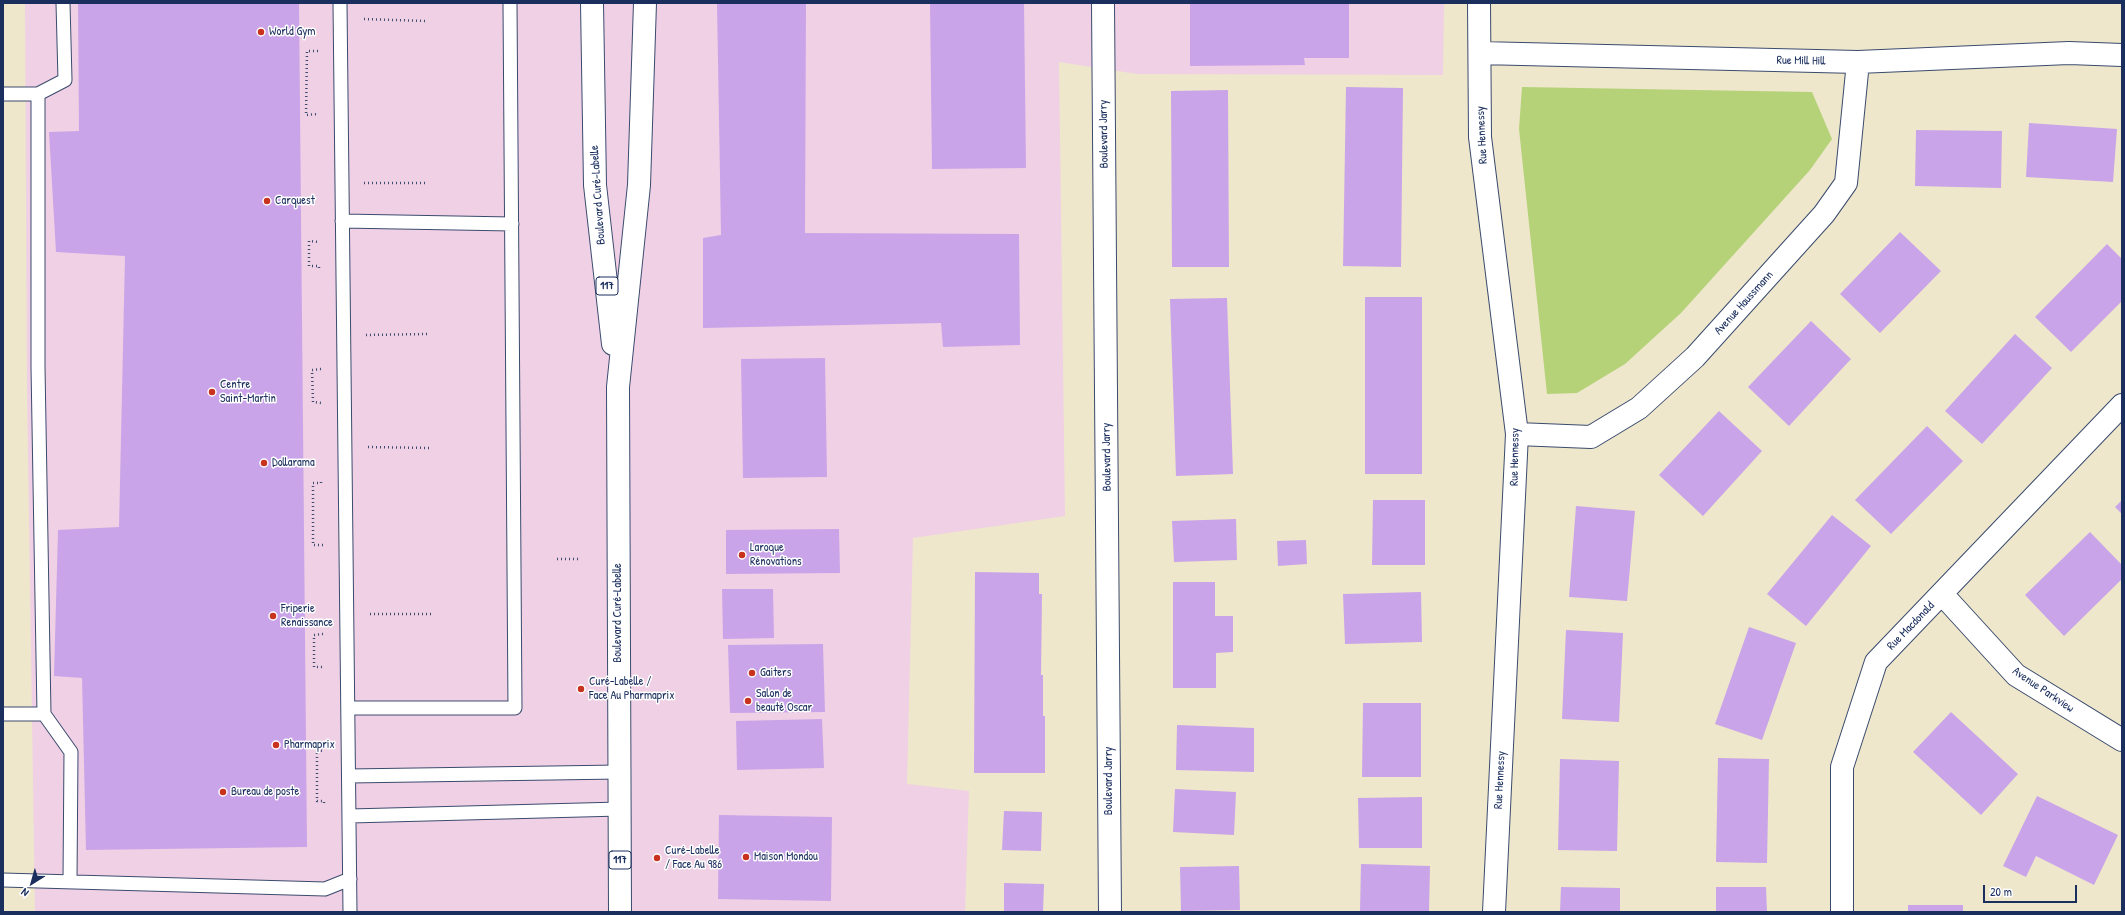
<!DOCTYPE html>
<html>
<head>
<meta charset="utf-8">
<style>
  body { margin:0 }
  #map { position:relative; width:2125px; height:915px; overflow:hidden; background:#eee7cb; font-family:"Patrick Hand",sans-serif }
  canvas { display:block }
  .frame { position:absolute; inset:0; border:4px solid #1b2f5e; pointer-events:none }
  .north { position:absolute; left:12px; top:863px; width:40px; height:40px; -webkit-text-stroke:3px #fff; paint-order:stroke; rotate:217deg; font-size:11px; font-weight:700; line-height:16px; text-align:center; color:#1b2f5e }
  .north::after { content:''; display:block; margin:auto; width:14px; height:18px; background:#1b2f5e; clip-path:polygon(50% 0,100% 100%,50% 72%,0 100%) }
  .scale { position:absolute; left:1983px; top:885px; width:94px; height:18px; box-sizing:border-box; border:2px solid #1b2f5e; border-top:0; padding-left:5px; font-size:12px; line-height:14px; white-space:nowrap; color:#1b2f5e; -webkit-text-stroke:3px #fff; paint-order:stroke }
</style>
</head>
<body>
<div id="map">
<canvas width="2125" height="915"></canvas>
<div class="frame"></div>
<div class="north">N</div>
<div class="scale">20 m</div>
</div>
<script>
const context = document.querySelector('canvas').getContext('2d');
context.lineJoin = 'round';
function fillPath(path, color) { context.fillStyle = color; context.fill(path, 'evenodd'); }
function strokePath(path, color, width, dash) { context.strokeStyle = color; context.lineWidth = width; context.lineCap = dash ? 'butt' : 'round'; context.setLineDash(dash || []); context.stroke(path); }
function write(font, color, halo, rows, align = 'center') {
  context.font = font + ' "Patrick Hand",sans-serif'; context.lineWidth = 3; context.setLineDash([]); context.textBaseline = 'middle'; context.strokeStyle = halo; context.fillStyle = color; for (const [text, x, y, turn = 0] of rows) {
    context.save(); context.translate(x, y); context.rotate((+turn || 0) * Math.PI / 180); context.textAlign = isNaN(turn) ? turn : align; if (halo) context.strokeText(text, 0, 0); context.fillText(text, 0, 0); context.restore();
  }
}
const built = new Path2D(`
  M 25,3 L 1444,3 L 1443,75 L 1137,74 L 1059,62 L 1065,516 L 913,538 L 907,784 L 969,791 L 965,912 L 35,912 L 27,388 Z`);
const green = new Path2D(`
  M 1522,87 L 1812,92 L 1832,139 L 1810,170 L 1681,313 L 1625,364 L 1577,393 L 1547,394 L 1519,129 Z`);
const building = new Path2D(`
  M 78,3 L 299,3 L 307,847 L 86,850 L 82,678 L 54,676 L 58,530 L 119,527 L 125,256 L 56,252 L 49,132 L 79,131 Z
  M 717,3 L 806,3 L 805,233 L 1019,234 L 1020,345 L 943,347 L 941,323 L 703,328 L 703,238 L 721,235 Z
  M 930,3 L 1024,3 L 1026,168 L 932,169 Z
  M 1190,3 L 1349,3 L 1349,58 L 1304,58 L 1305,65 L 1190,66 Z
  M 1346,87 L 1403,88 L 1401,267 L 1343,266 Z
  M 1228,90 L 1229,267 L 1172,267 L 1171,91 Z
  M 2029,123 L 2117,129 L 2113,182 L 2026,177 Z
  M 1916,130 L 2002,131 L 2001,188 L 1915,186 Z
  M 1900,232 L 1941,271 L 1880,333 L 1840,294 Z
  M 2107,244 L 2122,259 L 2122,301 L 2071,352 L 2035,317 Z
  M 1365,297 L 1422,297 L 1422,474 L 1365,474 Z
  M 1227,298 L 1233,474 L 1176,476 L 1170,299 Z
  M 1811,321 L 1851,359 L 1789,426 L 1748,387 Z
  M 2015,334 L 2052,368 L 1982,444 L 1945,411 Z
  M 825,358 L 827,477 L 743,478 L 741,359 Z
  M 1719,411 L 1762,451 L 1703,516 L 1659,475 Z
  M 1927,426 L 1963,461 L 1891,534 L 1855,500 Z
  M 1373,500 L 1425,500 L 1425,565 L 1372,565 Z
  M 2122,500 L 2122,514 L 2115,507 Z
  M 1576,506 L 1635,511 L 1627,601 L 1569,597 Z
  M 1832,515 L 1871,546 L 1806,626 L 1767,594 Z
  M 1236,519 L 1237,560 L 1174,562 L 1172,521 Z
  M 839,529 L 840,573 L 726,574 L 726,530 Z
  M 2090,532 L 2122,565 L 2122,579 L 2064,636 L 2025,595 Z
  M 1306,540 L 1307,564 L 1278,566 L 1277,541 Z
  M 975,572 L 1039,573 L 1039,594 L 1042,594 L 1041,675 L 1043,675 L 1043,716 L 1045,716 L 1045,773 L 974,773 Z
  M 1173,582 L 1215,582 L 1215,616 L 1233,616 L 1233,652 L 1216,653 L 1216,688 L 1173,688 Z
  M 722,589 L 773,589 L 774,638 L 723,639 Z
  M 1421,592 L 1422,642 L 1345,644 L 1343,594 Z
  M 1749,627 L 1796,643 L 1762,740 L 1715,724 Z
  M 1566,630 L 1623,633 L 1619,722 L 1562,719 Z
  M 823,644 L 825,712 L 730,713 L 728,645 Z
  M 1363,703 L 1421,703 L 1421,777 L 1362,777 Z
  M 1951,712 L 2018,774 L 1981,815 L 1913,752 Z
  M 822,719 L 824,768 L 737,770 L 736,721 Z
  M 1177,725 L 1254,728 L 1254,772 L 1176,770 Z
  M 1718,758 L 1769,759 L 1767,863 L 1716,862 Z
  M 1560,759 L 1619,761 L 1617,851 L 1558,850 Z
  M 1175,789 L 1236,792 L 1234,835 L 1173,832 Z
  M 2037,796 L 2118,835 L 2094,885 L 2036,856 L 2026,877 L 2003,866 Z
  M 1422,797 L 1422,848 L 1359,848 L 1358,798 Z
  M 1004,811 L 1042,812 L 1041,851 L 1002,850 Z
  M 719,815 L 832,817 L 831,901 L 718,899 Z
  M 1361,864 L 1430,866 L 1429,912 L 1360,911 Z
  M 1239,866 L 1240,910 L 1181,911 L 1180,867 Z
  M 1004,883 L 1044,884 L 1043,912 L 1004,912 Z
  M 1561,887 L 1620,888 L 1620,912 L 1560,912 Z
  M 1716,887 L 1766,887 L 1767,912 L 1716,912 Z
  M 1908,905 L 1963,905 L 1963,912 L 1908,912 Z`);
const path = new Path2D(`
  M 364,19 L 425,21
  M 318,51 L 307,51 L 306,115 L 318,114
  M 364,183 L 427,183
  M 319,268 L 319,266 L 309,266 L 309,241 L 319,242
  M 366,335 L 429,334
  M 321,369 L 312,370 L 313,402 L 321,403
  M 368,447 L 430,448
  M 321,482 L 321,483 L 313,483 L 313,545 L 323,545
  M 557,559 L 581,559
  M 370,614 L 432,614
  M 323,634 L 314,635 L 314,667 L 323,667 L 323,669
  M 323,748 L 323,751 L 317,750 L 317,801 L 324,801 L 324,803`);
const service = new Path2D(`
  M 63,3 L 65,80 L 38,94 L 38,367 L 44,714 L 71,752 L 70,880
  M 340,3 L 350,912
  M 3,94 L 38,94
  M 342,221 L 512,224
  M 349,708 L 515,708 L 510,3
  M 3,714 L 44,714
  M 349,776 L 619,772
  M 350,816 L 620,809
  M 3,880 L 325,889 L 350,879`);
const minor = new Path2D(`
  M 1103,3 L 1110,912
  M 1479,3 L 1480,137 L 1517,434 L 1494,912
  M 1480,53 L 1858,62 L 2069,53 L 2122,55
  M 1517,434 L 1591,437 L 1639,408 L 1695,357 L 1824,214 L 1846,183 L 1858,62
  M 1942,594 L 2016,675 L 2122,740
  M 1842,912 L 1842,767 L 1876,662 L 2122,405`);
const primary = new Path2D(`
  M 592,3 L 595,185 L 613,344
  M 620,912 L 618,387 L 639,185 L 645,3`);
const markers = [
  [261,32,4,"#c8321e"],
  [267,201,4,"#c8321e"],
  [212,392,4,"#c8321e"],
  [264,463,4,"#c8321e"],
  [742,555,4,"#c8321e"],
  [273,616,4,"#c8321e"],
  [752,673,4,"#c8321e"],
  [581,689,4,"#c8321e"],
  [748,701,4,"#c8321e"],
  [276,745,4,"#c8321e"],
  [223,792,4,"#c8321e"],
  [746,857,4,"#c8321e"],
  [657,858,4,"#c8321e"]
];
const shields = [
  [607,286,22],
  [620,860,22]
];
const shieldNames = [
  ["117",607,286],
  ["117",620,860]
];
const poiNames = [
  ["World Gym",269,32],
  ["Carquest",275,201],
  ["Centre",220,385],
  ["Saint-Martin",220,399],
  ["Dollarama",272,463],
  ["Laroque",750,548],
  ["Rénovations",750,562],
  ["Friperie",281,609],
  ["Renaissance",281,623],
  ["Gaiters",760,673],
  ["Curé-Labelle /",589,682],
  ["Face Au Pharmaprix",589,696],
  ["Salon de",756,694],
  ["beauté Oscar",756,708],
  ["Pharmaprix",284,745],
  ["Bureau de poste",231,792],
  ["Curé-Labelle",665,851],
  ["/ Face Au 986",665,865],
  ["Maison Mondou",754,857]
];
const streetNames = [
  ["Rue Mill Hill",1801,61,1],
  ["Boulevard Jarry",1104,134,-91],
  ["Rue Hennessy",1482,135,-93],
  ["Boulevard Curé-Labelle",598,195,-94],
  ["Avenue Haussmann",1744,303,-48],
  ["Boulevard Jarry",1107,457,-91],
  ["Rue Hennessy",1515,457,-89],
  ["Boulevard Curé-Labelle",618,613,-90],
  ["Rue Macdonald",1911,626,-46],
  ["Avenue Parkview",2043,690,34],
  ["Rue Hennessy",1500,780,-87],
  ["Boulevard Jarry",1109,781,-90]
];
fillPath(built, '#f0d0e5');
fillPath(green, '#b5d279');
fillPath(building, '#caa4e8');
strokePath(service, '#3b4b6e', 15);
strokePath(minor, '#3b4b6e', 24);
strokePath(primary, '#3b4b6e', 24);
strokePath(path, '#3b4b6e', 2.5, [1, 3]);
strokePath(service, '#fff', 13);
strokePath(minor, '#fff', 22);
strokePath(primary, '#fff', 22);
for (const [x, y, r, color] of markers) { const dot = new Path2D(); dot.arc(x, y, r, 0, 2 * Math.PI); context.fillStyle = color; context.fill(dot); strokePath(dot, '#fff', 1.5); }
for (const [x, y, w] of shields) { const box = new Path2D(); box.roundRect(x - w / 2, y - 9, w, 18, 3); context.fillStyle = '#fff'; context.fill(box); strokePath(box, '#1b2f5e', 1); }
write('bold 11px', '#1b2f5e', null, shieldNames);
write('12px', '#1b2f5e', '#fff', poiNames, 'left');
write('12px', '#1b2f5e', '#fff', streetNames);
</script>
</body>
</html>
